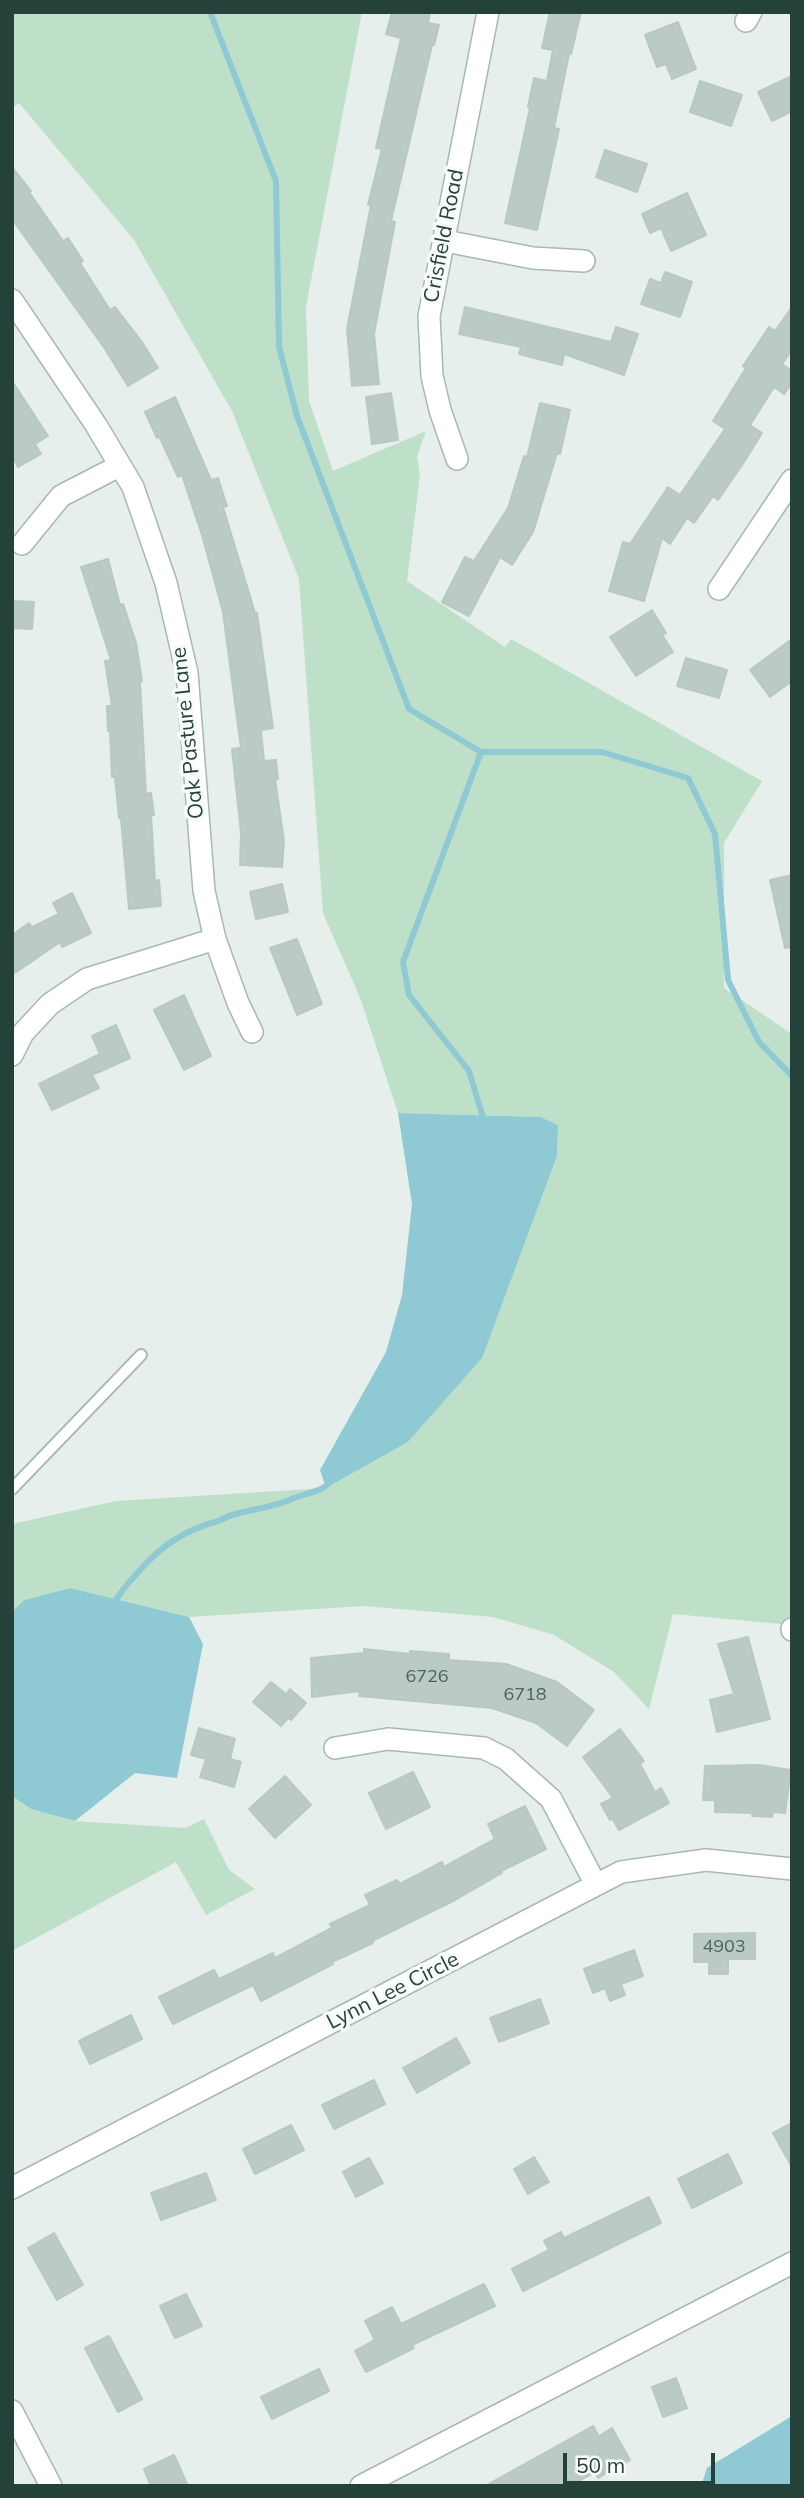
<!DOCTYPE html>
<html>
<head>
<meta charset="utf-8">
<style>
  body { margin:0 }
  #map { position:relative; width:804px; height:2498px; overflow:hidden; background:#e6efeb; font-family:Mulish,sans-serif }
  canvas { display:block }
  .frame { position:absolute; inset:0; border:14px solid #24423a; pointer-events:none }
  .scale { position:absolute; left:563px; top:2453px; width:152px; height:32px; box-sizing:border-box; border:4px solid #24423a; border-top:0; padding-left:9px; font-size:21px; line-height:24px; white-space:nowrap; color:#24423a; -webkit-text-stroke:5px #f7fbf9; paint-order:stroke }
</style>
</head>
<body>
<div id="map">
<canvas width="804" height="2498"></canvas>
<div class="frame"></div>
<div class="scale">50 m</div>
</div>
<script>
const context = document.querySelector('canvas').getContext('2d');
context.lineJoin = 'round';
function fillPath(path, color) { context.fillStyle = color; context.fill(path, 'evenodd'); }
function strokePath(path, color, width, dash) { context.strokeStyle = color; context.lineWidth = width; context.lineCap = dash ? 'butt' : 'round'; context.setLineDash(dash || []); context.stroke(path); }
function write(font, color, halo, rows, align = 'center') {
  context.font = font + ' Mulish,sans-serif'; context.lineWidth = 7; context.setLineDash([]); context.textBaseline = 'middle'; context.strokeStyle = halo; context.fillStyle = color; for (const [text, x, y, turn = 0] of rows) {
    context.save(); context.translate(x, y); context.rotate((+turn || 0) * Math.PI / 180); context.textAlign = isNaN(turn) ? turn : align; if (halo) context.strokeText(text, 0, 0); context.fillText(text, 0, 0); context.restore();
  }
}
const green = new Path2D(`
  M 12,12 L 362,12 L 306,307 L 309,401 L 333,471 L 426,431 L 417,457 L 420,475 L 407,581 L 505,647 L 511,639 L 762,781 L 724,843 L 724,988 L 792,1034 L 792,1625 L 673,1614 L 649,1709 L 614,1672 L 554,1635 L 493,1617 L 364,1606 L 189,1617 L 70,1588 L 24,1600 L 12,1612 L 12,1524 L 116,1501 L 326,1488 L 408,1442 L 482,1357 L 557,1156 L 558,1125 L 541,1117 L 398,1113 L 361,1000 L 323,913 L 299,579 L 232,411 L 134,240 L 19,103 L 12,108 Z
  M 12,1796 L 31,1809 L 75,1821 L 186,1828 L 204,1819 L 229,1870 L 255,1889 L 206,1915 L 176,1862 L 14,1950 L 12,1947 Z`);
const water = new Path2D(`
  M 398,1113 L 541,1117 L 558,1125 L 557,1156 L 482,1358 L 408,1442 L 326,1488 L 320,1470 L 386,1352 L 402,1295 L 412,1204 Z
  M 70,1588 L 189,1617 L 203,1644 L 177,1778 L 135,1773 L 75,1821 L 31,1809 L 12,1796 L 12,1612 L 24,1600 Z
  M 792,2416 L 792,2486 L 701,2486 L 707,2468 Z`);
const stream = new Path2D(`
  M 210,12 L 276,181 L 279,347 L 297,416 L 409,709 L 481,752 L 602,752 L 688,778 L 715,834 L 728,980 L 759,1042 L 792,1076
  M 481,752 L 403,962 L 409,995 L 469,1071 L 484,1121
  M 114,1604 C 120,1591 130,1581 140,1570 C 161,1546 185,1530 215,1522 C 222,1520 228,1516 235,1514 C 259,1508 275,1507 297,1497 C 309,1492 322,1492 330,1482`);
const building = new Path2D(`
  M 392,12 L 430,12 L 428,23 L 439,25 L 434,45 L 432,45 L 391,221 L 395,222 L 374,334 L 379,384 L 352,386 L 347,329 L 371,205 L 368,205 L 382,149 L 376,148 L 401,38 L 386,34 Z
  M 550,12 L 581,12 L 571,54 L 569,54 L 554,128 L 559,129 L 537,230 L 505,223 L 530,108 L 528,107 L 534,78 L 547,81 L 553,50 L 542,48 Z
  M 678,22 L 696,69 L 672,79 L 666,64 L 657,67 L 645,35 Z
  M 792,76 L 792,111 L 772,121 L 758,92 Z
  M 700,81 L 742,95 L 731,126 L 690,112 Z
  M 605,150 L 647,164 L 637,192 L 596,177 Z
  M 12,167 L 31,191 L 29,192 L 63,241 L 68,238 L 83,261 L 80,263 L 110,310 L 115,307 L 142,342 L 158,368 L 128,386 L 105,349 L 12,219 Z
  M 687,193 L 706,235 L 671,251 L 661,228 L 650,233 L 642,214 Z
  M 665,272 L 692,282 L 680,317 L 641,304 L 650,279 L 661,283 Z
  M 465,307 L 611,342 L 616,327 L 638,334 L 624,375 L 564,354 L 562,365 L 519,354 L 521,347 L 459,334 Z
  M 792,307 L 792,350 L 782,364 L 792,371 L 792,383 L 784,394 L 774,387 L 750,425 L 762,433 L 744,462 L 718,500 L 713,496 L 694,523 L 687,518 L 670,544 L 662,538 L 644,601 L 609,591 L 623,542 L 630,544 L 668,487 L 680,495 L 725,429 L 713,421 L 746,368 L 743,366 L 769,327 L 775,331 Z
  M 12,381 L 48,436 L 35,444 L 41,454 L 18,467 L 12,455 Z
  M 391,393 L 398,440 L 372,444 L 366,397 Z
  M 175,397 L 211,480 L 218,478 L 227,506 L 223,507 L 255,613 L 257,613 L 273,728 L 261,730 L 264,761 L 276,760 L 278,779 L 275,779 L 284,841 L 282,867 L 240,865 L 241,833 L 232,749 L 241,748 L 223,612 L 202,535 L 182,475 L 178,477 L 159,436 L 157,438 L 145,412 Z
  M 540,403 L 570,410 L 560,454 L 557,453 L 533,532 L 512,565 L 500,557 L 469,616 L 442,602 L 465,557 L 474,561 L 508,508 L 524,456 L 527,457 Z
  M 108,559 L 120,605 L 123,604 L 136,643 L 142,681 L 140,681 L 146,794 L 151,793 L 154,815 L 151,815 L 155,881 L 159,880 L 161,906 L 129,909 L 121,818 L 119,818 L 115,777 L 112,777 L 110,731 L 108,731 L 107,706 L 112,706 L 105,661 L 111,660 L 81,567 Z
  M 12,601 L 34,602 L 32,629 L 12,628 Z
  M 652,610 L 666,633 L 662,635 L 673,652 L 636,676 L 610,637 Z
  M 792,639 L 792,681 L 770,697 L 750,670 Z
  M 686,658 L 727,670 L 719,698 L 677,686 Z
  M 792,875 L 792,947 L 785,948 L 770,880 Z
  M 282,884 L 288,912 L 256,919 L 250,892 Z
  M 72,893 L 91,933 L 62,947 L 60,942 L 12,975 L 12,935 L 29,923 L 32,927 L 59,914 L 53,903 Z
  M 297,939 L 322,1004 L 297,1015 L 270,948 Z
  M 184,995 L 211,1056 L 184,1070 L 154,1010 Z
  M 116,1025 L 130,1058 L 92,1075 L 99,1088 L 52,1110 L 39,1084 L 100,1054 L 92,1036 Z
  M 748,1637 L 770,1719 L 717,1732 L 710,1700 L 734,1694 L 718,1644 Z
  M 364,1649 L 410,1654 L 410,1651 L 449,1654 L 449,1660 L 506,1664 L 557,1682 L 594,1710 L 567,1746 L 536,1723 L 492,1708 L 359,1696 L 360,1691 L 312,1697 L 311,1658 L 364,1653 Z
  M 271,1682 L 286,1694 L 290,1689 L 306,1703 L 291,1720 L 288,1718 L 281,1726 L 253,1702 Z
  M 199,1728 L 235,1739 L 230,1759 L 241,1762 L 234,1787 L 200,1777 L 206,1759 L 191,1755 Z
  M 620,1729 L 644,1761 L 640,1764 L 655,1792 L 661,1788 L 669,1803 L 619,1830 L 612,1818 L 610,1820 L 601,1804 L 613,1798 L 583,1757 Z
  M 759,1765 L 791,1770 L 785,1813 L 773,1812 L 772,1817 L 752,1816 L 753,1813 L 715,1812 L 715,1800 L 703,1800 L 705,1766 Z
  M 413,1772 L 430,1807 L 386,1829 L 369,1793 Z
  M 285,1776 L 311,1805 L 275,1838 L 249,1809 Z
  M 525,1806 L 546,1849 L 501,1871 L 502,1873 L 455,1900 L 372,1941 L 373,1943 L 332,1962 L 333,1964 L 261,2001 L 253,1985 L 173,2024 L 159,1997 L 214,1970 L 219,1979 L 273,1953 L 275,1958 L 332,1928 L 330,1924 L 370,1905 L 365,1895 L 397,1880 L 400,1884 L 442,1862 L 444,1867 L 495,1839 L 488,1824 Z
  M 755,1933 L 755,1959 L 728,1959 L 728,1974 L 709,1974 L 709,1962 L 694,1962 L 694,1934 Z
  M 634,1950 L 643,1976 L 621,1984 L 625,1995 L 610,2001 L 605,1988 L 593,1993 L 584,1969 Z
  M 540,1999 L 549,2023 L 499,2042 L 490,2018 Z
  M 131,2015 L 142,2039 L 90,2064 L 79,2041 Z
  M 456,2038 L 470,2063 L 417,2093 L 403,2068 Z
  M 374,2080 L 385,2104 L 334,2129 L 322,2105 Z
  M 792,2123 L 792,2167 L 773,2133 Z
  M 291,2125 L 304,2150 L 255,2174 L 243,2149 Z
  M 728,2154 L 742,2183 L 692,2208 L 678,2179 Z
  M 534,2157 L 549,2182 L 528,2194 L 514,2169 Z
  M 369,2158 L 383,2183 L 356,2197 L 343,2172 Z
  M 206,2173 L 216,2200 L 161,2220 L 151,2193 Z
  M 649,2197 L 661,2223 L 523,2291 L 512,2269 L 549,2250 L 544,2241 L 561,2232 L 564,2238 Z
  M 54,2233 L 83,2285 L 57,2300 L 28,2248 Z
  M 484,2284 L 495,2306 L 412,2345 L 414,2348 L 366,2372 L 355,2351 L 375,2340 L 365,2321 L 392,2307 L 401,2324 Z
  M 186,2294 L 202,2326 L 175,2338 L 160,2306 Z
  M 109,2336 L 142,2399 L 118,2412 L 85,2348 Z
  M 319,2369 L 329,2391 L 272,2419 L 261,2397 Z
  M 676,2378 L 687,2408 L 663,2417 L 652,2387 Z
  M 593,2426 L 599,2436 L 612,2428 L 630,2460 L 598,2478 L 595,2472 L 569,2486 L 485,2486 Z
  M 174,2455 L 188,2486 L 151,2486 L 144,2469 Z`);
const lane = new Path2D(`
  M 12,1489 L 141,1355`);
const street = new Path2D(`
  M 746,21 L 751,12
  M 445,241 L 533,258 L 584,261
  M 12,300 L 96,425 L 133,487 L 166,583 L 187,673 L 204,891 L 215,939 L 238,1003 L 252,1032
  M 457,459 L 440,410 L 432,376 L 429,316 L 488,12
  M 22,544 L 61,496 L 119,466
  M 719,589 L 792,480
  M 12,1055 L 23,1033 L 50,1004 L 87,979 L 215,939
  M 792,1629 L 792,1630
  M 335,1748 L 388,1739 L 484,1748 L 506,1759 L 551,1799 L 596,1885
  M 12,2188 L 621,1872 L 706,1860 L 792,1869
  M 361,2486 L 792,2263`);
const secondary = new Path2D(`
  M 12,2411 L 51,2486`);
const numberNames = [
  ["6726",427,1677],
  ["6718",525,1695],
  ["4903",724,1947]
];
const streetNames = [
  ["Crisfield Road",444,236,-79],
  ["Oak Pasture Lane",188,733,-96],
  ["Lynn Lee Circle",393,1991,-27]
];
fillPath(green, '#bfe0c8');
fillPath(water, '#8ec9d4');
strokePath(stream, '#8ec9d4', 6);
fillPath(building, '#bbcac4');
strokePath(building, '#b8c9c2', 2);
strokePath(lane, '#a8b8b2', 14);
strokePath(street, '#a8b8b2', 24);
strokePath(secondary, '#a4bbb3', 24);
strokePath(lane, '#fff', 10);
strokePath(street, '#fff', 21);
strokePath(secondary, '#fff', 21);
write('18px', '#4a645c', null, numberNames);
write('21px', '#24423a', '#f7fbf9', streetNames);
</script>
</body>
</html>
